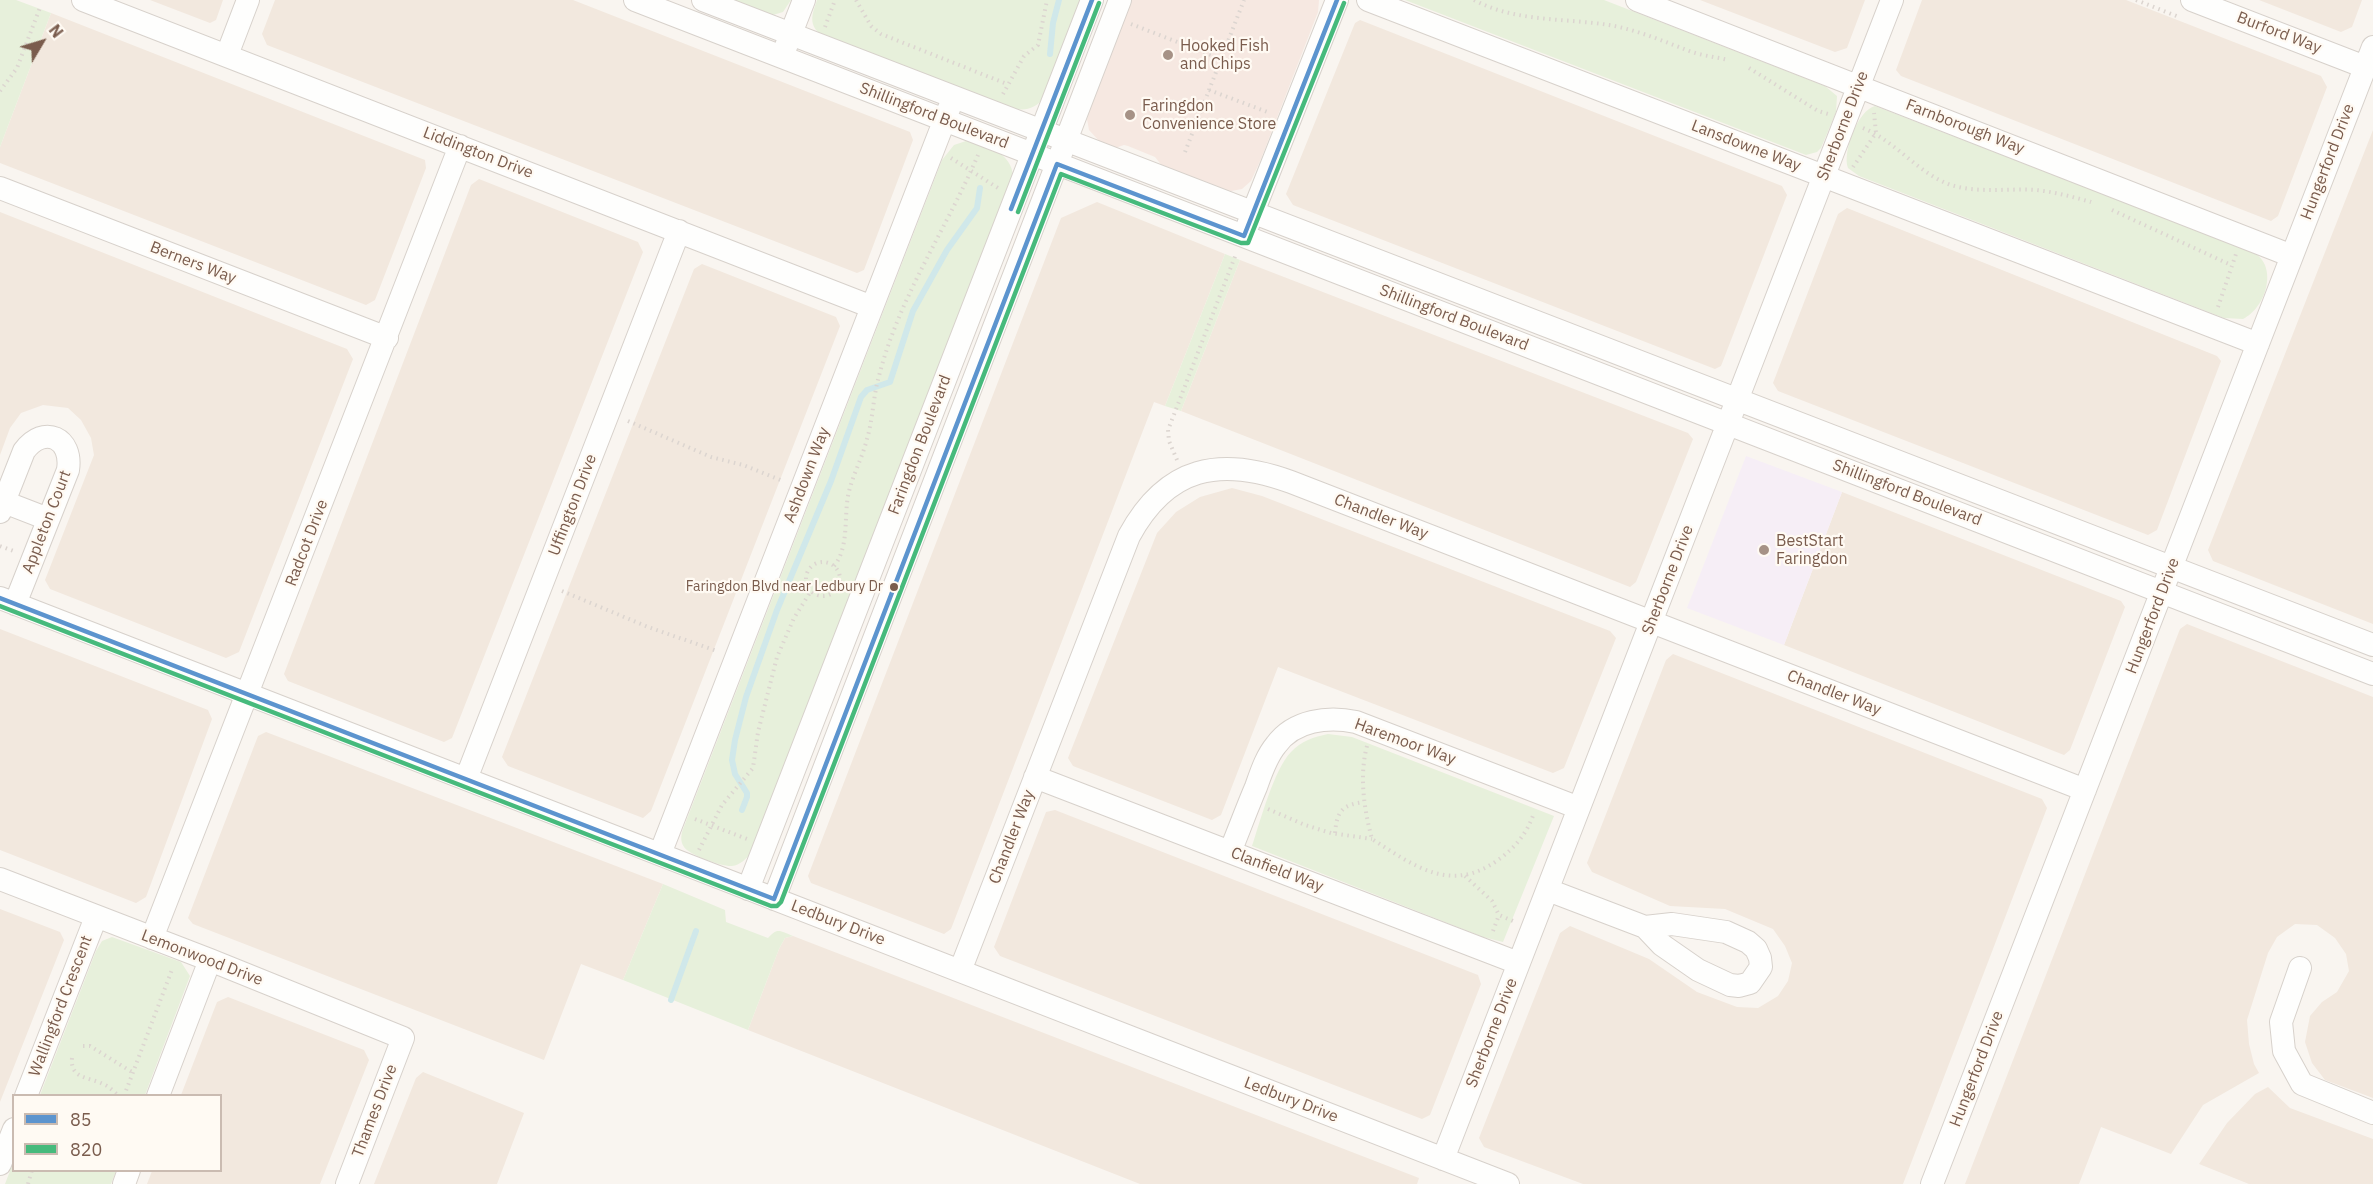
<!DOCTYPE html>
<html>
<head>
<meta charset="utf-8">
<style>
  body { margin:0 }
  #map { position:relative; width:2373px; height:1184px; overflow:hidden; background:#f9f5f0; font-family:"IBM Plex Sans",sans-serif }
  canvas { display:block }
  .legend { position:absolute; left:12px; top:1094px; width:210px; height:78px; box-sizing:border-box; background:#fffaf3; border:2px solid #cabbb1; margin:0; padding:8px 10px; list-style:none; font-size:18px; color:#7a5c4d }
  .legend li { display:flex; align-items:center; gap:12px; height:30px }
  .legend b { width:30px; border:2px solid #cabbb1 }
  .north { position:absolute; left:12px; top:12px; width:60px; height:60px; -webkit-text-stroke:4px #fffaf3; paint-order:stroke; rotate:52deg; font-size:16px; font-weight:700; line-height:24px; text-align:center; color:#7a5c4d }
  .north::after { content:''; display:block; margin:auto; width:21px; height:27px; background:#7a5c4d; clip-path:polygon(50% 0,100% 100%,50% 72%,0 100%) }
</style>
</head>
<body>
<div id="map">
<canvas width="2373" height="1184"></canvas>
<ul class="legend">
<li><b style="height:8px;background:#5c94ce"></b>85</li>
<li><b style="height:8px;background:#46ba7c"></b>820</li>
</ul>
<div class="north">N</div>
</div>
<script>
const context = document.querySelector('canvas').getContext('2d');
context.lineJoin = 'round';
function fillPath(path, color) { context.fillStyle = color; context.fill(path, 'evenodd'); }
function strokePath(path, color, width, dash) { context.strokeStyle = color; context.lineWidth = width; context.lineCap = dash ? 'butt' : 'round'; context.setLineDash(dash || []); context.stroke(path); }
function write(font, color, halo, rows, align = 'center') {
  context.font = font + ' "IBM Plex Sans",sans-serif'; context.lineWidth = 4.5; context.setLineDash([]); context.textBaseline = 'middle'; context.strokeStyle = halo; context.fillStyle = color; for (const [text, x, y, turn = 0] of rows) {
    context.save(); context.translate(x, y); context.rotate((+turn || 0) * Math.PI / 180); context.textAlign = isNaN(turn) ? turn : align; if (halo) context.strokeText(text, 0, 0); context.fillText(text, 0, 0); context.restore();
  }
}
const residential = new Path2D(`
  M 150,0 L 223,0 L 216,20 L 210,23 Z
  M 275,0 L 573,0 L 910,132 L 913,140 L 864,270 L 857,273 L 267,45 L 262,34 Z
  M 1700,0 L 1865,0 L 1847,48 L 1835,52 Z
  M 1922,0 L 2126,0 L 2321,76 L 2327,87 L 2278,216 L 2271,221 L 1901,76 L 1896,70 Z
  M 2259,0 L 2362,0 L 2352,27 L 2341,32 Z
  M 51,13 L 425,160 L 426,168 L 375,300 L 366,305 L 0,163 L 0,147 Z
  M 1360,20 L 1782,186 L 1787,195 L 1721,366 L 1715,369 L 1293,205 L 1286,194 L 1355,23 Z
  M 2373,130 L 2373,624 L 2213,561 L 2208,550 Z
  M 479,179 L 638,242 L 643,252 L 452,738 L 444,742 L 288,681 L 284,674 L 471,185 Z
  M 1097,202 L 1225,254 L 1165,406 L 1154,402 L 951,929 L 944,934 L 811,883 L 808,876 L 1061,218 Z
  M 1847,208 L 2217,356 L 2221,361 L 2157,530 L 2148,535 L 1778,391 L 1773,383 L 1838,214 Z
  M 0,212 L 347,349 L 353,359 L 239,652 L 226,658 L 50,589 L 45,580 L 94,455 L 91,438 L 81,420 L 68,408 L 43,405 L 21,413 L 10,428 L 0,455 Z
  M 1240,260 L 1688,433 L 1693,439 L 1636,582 L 1630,587 L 1181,411 Z
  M 702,264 L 836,317 L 840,326 L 651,811 L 643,818 L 508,766 L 502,757 L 694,269 Z
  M 1232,488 L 1262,496 L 1610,631 L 1616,638 L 1564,768 L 1553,773 L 1278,667 L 1221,815 L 1212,820 L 1073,766 L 1068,758 L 1157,533 L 1176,512 L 1200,497 Z
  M 1842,492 L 2121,601 L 2125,607 L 2070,750 L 2064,755 L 1784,645 Z
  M 2187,624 L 2373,697 L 2373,1098 L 2325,1080 L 2312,1063 L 2305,1042 L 2310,1016 L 2322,1002 L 2337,992 L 2349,971 L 2346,954 L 2335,938 L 2317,925 L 2295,924 L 2277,937 L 2268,953 L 2247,1020 L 2249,1044 L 2254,1064 L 2259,1073 L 2203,1105 L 2171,1154 L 2101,1127 L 2079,1184 L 1965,1184 L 2180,629 Z
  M 0,629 L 208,710 L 212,719 L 146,897 L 136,903 L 0,850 Z
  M 1673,654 L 2042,799 L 2047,808 L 1903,1184 L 1583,1184 L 1484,1147 L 1479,1138 L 1560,933 L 1570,926 L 1649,959 L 1697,992 L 1737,1007 L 1758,1008 L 1778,996 L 1788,981 L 1792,963 L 1785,946 L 1773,929 L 1725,909 L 1670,906 L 1592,872 L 1587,863 L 1666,660 Z
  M 266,732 L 663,884 L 623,980 L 581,964 L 544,1060 L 193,924 L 188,918 L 258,736 Z
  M 1055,810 L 1478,975 L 1481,984 L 1430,1115 L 1422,1119 L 1000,956 L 994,947 L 1046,812 Z
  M 0,909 L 60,932 L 64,940 L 0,1102 Z
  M 793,936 L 1419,1178 L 1417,1184 L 1140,1184 L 748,1030 L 779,949 L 785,938 Z
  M 228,997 L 364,1050 L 369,1060 L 320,1184 L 147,1184 L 152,1171 L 220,1170 L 220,1096 L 181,1095 L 217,1002 Z
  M 423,1072 L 524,1113 L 497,1184 L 374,1184 L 416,1078 Z
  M 2268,1087 L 2290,1108 L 2373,1139 L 2373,1184 L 2249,1184 L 2199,1164 L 2227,1123 L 2255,1094 Z`);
const commercial = new Path2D(`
  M 1132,0 L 1319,0 L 1318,12 L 1261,159 L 1251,181 L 1242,189 L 1231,191 L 1223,190 L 1163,167 L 1155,157 L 1128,146 L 1124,145 L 1115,148 L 1100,142 L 1089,130 L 1087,119 L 1089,109 Z`);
const education = new Path2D(`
  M 1746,456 L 1842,492 L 1784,645 L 1687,608 Z`);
const green = new Path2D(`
  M 0,0 L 16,0 L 51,13 L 0,147 Z
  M 733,0 L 791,0 L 783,12 L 773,15 L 767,13 Z
  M 817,0 L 1082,0 L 1044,98 C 1036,107 1028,111 1016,109 L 819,33 C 808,23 813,12 817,0 Z
  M 1405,0 L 1604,0 L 1825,86 L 1837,96 L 1836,112 L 1821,148 L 1817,152 L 1806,155 Z
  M 1875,106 L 2253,252 C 2279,266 2266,308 2243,319 L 2224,318 L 1859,176 L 1848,168 C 1842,152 1858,110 1875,106 Z
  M 966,141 C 986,143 1012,154 1013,176 L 751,853 C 746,859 740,865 732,866 C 723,867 689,855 684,847 C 680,841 681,835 683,829 L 942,160 L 954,145 Z
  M 1225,254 L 1240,260 L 1181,411 L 1165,406 Z
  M 1328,734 L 1352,737 L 1554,816 L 1503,942 L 1483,937 L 1252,846 C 1260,822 1274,769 1291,752 C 1301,741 1314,737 1328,734 Z
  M 663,884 L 725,910 L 726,922 L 768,938 C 778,927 780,931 793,936 L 785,938 L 779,949 L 748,1030 L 623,980 Z
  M 112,937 L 181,962 L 190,976 L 145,1095 L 40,1095 L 96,951 L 102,941 Z
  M 13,1163 L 14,1170 L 116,1171 L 111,1184 L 5,1184 Z`);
const stream = new Path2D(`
  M 1050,54 L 1053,23 L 1059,0
  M 742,810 L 747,797 L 747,793 L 735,774 L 732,760 L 735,740 L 746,697 L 777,610 L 831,481 L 861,397 L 867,390 L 890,382 L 913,311 L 947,250 L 977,208 L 980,188
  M 671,1000 L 696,931`);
const path = new Path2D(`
  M 856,0 L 871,26 L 881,34 L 1007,84
  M 1474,0 C 1515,22 1564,18 1609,25 C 1638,30 1665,42 1692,52 C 1704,56 1716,57 1728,60
  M 2136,0 L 2179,17
  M 1131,24 L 1221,59
  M 825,27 L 835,0
  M 1749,68 L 1818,111 L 1828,114
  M 1209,90 L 1270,113
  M 0,91 L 17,68 L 41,5
  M 1003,94 L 1024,56 L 1038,45 L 1047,0
  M 1863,128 C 1895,141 1916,171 1948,184 C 1976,194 2007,188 2036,190 C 2055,192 2073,197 2091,202
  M 1185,152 L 1244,0
  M 951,158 L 998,188
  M 1853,167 L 1876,133 L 1874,113
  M 2112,210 L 2231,265
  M 2218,307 L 2236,254
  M 628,421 L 711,457 L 743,465 L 783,481
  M 1177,460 L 1169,441 L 1168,430 L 1236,254
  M 0,546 L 16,552
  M806 579a17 17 0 1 1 34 0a17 17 0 1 1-34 0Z
  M 834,566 C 849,548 844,518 848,496 C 852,476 862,459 867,439 C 873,419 873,397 879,376 C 899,297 946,230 978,155
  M 562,591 L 648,627 L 717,651
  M 1367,746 C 1359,776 1364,809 1372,839 C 1414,866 1451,894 1498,860 C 1516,847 1527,833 1534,813
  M 1268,809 L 1305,825 L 1331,833 L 1372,839
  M 695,819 L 747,839
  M 1335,833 C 1337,811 1342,805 1364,802
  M 699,850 L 722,805 L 753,768 L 758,732 L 777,657 L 794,618 L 811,591
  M 1465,876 L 1492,901 L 1499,915 L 1513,921
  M 1493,931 L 1499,915
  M 83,1046 L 90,1046 L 132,1072
  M 72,1058 C 70,1079 89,1077 103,1084 C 109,1086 114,1092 119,1096
  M 124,1096 L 173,967
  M 28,1184 L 32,1170`);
const minor = new Path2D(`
  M 83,0 L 872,307
  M 635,0 L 2373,674
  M 703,0 L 2373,645
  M 1368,0 L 2258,344
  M 1637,0 L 2292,256
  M 2192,0 L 2365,67
  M 785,49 L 804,0
  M 227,55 L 248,0
  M 0,188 L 387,338
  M 1248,225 L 1337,0
  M 4,502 L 48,519
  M 0,512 L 24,451 C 44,424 73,438 68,470 L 15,604
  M 0,598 L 1508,1184
  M 1035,777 L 1518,963
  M 466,779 L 679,231
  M 1230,852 C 1239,830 1247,808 1256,787 C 1261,773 1266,757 1276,745 C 1294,720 1328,716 1356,722 L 1579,808
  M 660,854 L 950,106
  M 0,879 L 210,960 L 403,1038 L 347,1184
  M 748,889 L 1092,0
  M 1548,890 L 1645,927 L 1662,945 L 1698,970 L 1730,985 L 1739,986 L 1750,983 L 1761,967 L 1760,958 L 1756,949 L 1748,942 L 1726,932 L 1672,924 L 1645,927
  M 774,899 L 1120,0
  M 152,938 L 460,146
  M 2300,968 L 2281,1022 L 2284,1051 L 2302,1084 L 2373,1113
  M 960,971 L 1129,536 C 1167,466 1220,456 1291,482 L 2085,790
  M 26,1096 L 96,917
  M 158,1096 L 210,960
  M 1443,1159 L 1892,0
  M 0,1164 L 14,1129
  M 124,1184 L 129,1170
  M 1932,1184 L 2373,47`);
const bus1 = new Path2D(`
  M 1011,209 L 1092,0
  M 0,598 L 774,899 L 1057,164 L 1244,236 L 1337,0`);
const bus2 = new Path2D(`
  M 1018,212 L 1099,3
  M 0,606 L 771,906 L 777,906 L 781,902 L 1061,174 L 1241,243 L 1248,243 L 1344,3`);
const markers = [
  [1168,55,6,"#a69286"],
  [1130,115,6,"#a69286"],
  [1764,550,6,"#a69286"],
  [894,587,5,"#7a5c4d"]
];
const busNames = [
  ["Faringdon Blvd near Ledbury Dr",883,587]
];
const streetNames = [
  ["Burford Way",2279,33,21],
  ["Shillingford Boulevard",934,116,21],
  ["Sherborne Drive",1843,126,-69],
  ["Farnborough Way",1965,127,21],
  ["Lansdowne Way",1746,146,21],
  ["Liddington Drive",478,153,21],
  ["Hungerford Drive",2328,162,-69],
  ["Berners Way",193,263,21],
  ["Shillingford Boulevard",1454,318,21],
  ["Faringdon Boulevard",920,445,-69],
  ["Ashdown Way",807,475,-69],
  ["Shillingford Boulevard",1907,493,21],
  ["Uffington Drive",573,505,-69],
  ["Chandler Way",1381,517,21],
  ["Appleton Court",47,522,-69],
  ["Radcot Drive",307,543,-69],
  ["Sherborne Drive",1668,580,-69],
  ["Hungerford Drive",2153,616,-69],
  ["Chandler Way",1834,693,21],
  ["Haremoor Way",1405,742,20],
  ["Chandler Way",1012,837,-69],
  ["Clanfield Way",1277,870,21],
  ["Ledbury Drive",838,923,21],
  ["Lemonwood Drive",202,958,21],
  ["Wallingford Crescent",61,1006,-69],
  ["Sherborne Drive",1492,1033,-69],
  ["Hungerford Drive",1977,1069,-69],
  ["Ledbury Drive",1291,1100,21],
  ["Thames Drive",375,1111,-69]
];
const poiNames = [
  ["Hooked Fish",1180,46],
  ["and Chips",1180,64],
  ["Faringdon",1142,106],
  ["Convenience Store",1142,124],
  ["BestStart",1776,541],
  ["Faringdon",1776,559]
];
fillPath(residential, '#f2e8de');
fillPath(commercial, '#f6e8e1');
fillPath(education, '#f6eef6');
fillPath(green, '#e7f0db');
strokePath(stream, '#d0e8ea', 6);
strokePath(minor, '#d7d1cb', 24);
strokePath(path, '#dcd5d0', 4, [1.5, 4.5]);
strokePath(minor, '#fefefd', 22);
strokePath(bus1, '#5c94ce', 4.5);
strokePath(bus2, '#46ba7c', 4.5);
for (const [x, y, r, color] of markers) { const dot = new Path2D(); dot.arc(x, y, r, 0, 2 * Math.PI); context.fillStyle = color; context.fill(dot); strokePath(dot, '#fffaf3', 2); }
write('14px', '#7a5c4d', '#fffaf3', busNames, 'right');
write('16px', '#7a5c4d', '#fffaf3', streetNames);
write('16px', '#7a5c4d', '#fffaf3', poiNames, 'left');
</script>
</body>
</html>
